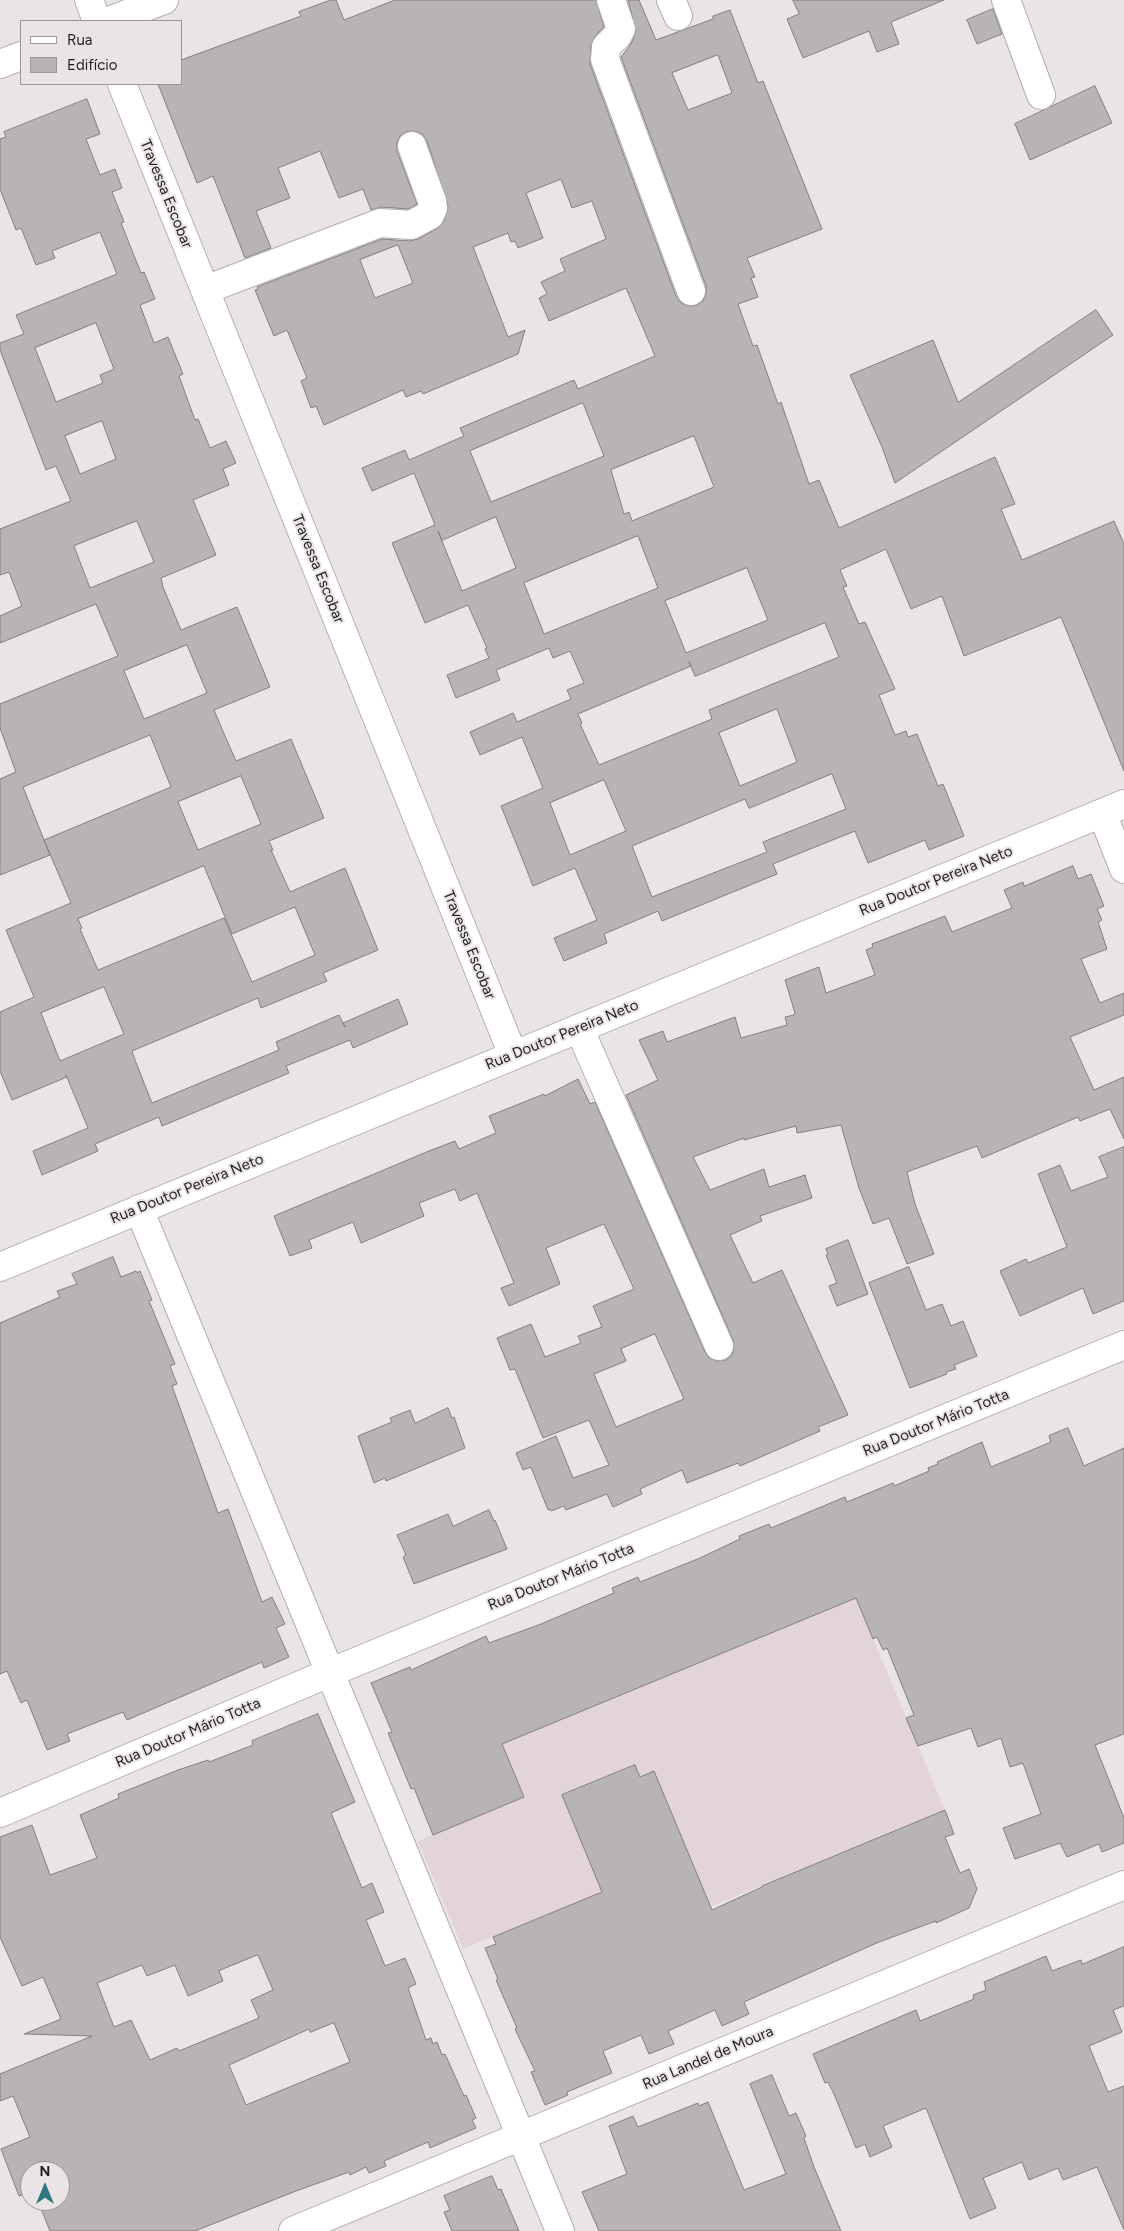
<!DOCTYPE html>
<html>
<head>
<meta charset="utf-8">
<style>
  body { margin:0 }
  #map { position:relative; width:1124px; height:2231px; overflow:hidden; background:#ebe4e6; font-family:Figtree,sans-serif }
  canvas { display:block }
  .legend { position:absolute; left:20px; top:20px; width:162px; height:65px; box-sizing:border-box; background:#ebe4e6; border:1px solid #9a9596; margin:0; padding:6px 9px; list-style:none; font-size:15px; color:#201e1e }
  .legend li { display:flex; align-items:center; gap:10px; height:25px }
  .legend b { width:25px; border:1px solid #9a9596 }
  .north { position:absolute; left:20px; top:2161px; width:50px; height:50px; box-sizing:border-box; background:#ebe4e6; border:1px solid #9a9596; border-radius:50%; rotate:0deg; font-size:14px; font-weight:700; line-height:20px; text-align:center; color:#201e1e }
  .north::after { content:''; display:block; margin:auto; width:18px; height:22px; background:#2e777f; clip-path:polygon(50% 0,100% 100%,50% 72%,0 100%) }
</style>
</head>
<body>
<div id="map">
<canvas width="1124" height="2231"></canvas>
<ul class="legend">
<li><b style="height:6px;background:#fff"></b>Rua</li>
<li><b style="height:14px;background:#b7b3b6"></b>Edifício</li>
</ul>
<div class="north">N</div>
</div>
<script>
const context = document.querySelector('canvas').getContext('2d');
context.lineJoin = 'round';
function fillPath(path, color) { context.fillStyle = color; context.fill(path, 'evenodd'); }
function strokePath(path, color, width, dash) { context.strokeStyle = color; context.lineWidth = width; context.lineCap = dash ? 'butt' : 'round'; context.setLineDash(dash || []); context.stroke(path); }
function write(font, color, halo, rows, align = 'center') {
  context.font = font + ' Figtree,sans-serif'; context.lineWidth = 4; context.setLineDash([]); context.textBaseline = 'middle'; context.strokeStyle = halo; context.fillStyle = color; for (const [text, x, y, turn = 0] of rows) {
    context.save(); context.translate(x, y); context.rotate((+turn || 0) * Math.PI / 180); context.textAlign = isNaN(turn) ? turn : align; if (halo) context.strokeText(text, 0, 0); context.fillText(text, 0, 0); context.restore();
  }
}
const built = new Path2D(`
  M 856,1598 L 945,1810 L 591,1956 L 570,1905 L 463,1949 L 418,1841 L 524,1797 L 502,1744 Z`);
const building = new Path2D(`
  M 331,0 L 336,0 L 344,20 L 395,0 L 596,0 L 604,27 L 595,36 L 591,45 L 590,64 L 676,296 L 681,303 L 689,306 L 697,305 L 703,301 L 706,293 L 706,286 L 621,57 L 631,44 L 636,31 L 628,0 L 639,0 L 656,40 L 713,19 L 713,16 L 730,10 L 758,83 L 763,81 L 822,229 L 747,258 L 755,277 L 751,278 L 758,297 L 738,304 L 753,346 L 757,345 L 778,404 L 781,402 L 809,484 L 819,480 L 839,528 L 995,457 L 1015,504 L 1001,509 L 1022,560 L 1114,521 L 1124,544 L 1124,771 L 1061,617 L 964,656 L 942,596 L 911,609 L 886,549 L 840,570 L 847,586 L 843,587 L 859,624 L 865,622 L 895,689 L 879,695 L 895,735 L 906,731 L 908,737 L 917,734 L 938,786 L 943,784 L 964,836 L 929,850 L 925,840 L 868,863 L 855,831 L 773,864 L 777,874 L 662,921 L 658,911 L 604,934 L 607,943 L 564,961 L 554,938 L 597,920 L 575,868 L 533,886 L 524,863 L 501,806 L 543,788 L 522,737 L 480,755 L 470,732 L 513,713 L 517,722 L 571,699 L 567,690 L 584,683 L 570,651 L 553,658 L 549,648 L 496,670 L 500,680 L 456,698 L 447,675 L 489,658 L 485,649 L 487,648 L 468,605 L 425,623 L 392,543 L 435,525 L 414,473 L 372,491 L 362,468 L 405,450 L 409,460 L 464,436 L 460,428 L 519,403 L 574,380 L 578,389 L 655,356 L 626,288 L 549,321 L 539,298 L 547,294 L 541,282 L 565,271 L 560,259 L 606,239 L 592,201 L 572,208 L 561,179 L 526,193 L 543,238 L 518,248 L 515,241 L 511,242 L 508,233 L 473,247 L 508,337 L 525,330 L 518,354 L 423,394 L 421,391 L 406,397 L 403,390 L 324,425 L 316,406 L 311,408 L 301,381 L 307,378 L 287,330 L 274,336 L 255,290 L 258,289 L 257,287 L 382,239 L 410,241 L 418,239 L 438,228 L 444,221 L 448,206 L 427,141 L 422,134 L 414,131 L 406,132 L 400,136 L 397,143 L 397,151 L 417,204 L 408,209 L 381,207 L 371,210 L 363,189 L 339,198 L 320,151 L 278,168 L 290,198 L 256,211 L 271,248 L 245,258 L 213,176 L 197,183 L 158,84 L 181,84 L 181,60 L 301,16 L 299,12 ZM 718,55 L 732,93 L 688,110 L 672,73 ZM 398,245 L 413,283 L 375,298 L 360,260 ZM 583,403 L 604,456 L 491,502 L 470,451 ZM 694,436 L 714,487 L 632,521 L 629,512 L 624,514 L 611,470 ZM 496,517 L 516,568 L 462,591 L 438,531 L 442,540 ZM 638,536 L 658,588 L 544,634 L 524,583 ZM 747,568 L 768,620 L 686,653 L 665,601 ZM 825,623 L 839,657 L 709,710 L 712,719 L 599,765 L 580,724 L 582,723 L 578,714 L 691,666 L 689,662 L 695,676 ZM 777,709 L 797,762 L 740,786 L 719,733 ZM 832,774 L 846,809 L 763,842 L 767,852 L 652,897 L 632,846 L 745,799 L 749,808 ZM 604,780 L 626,831 L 570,855 L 550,803 Z
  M 793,0 L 944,0 L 891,22 L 899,44 L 877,52 L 869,31 L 803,58 L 787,19 L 799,14 Z
  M 993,9 L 1002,34 L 977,44 L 967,20 Z
  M 1095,86 L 1112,123 L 1030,160 L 1015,124 Z
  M 87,99 L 100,134 L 86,139 L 100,175 L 115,169 L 122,188 L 112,192 L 124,222 L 121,223 L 141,273 L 144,272 L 155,299 L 140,305 L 154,343 L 168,337 L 183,374 L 179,376 L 195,420 L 198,419 L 210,448 L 226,441 L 236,463 L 223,469 L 229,485 L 193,500 L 216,555 L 161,578 L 163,587 L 181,630 L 237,607 L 270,687 L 214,710 L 225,736 L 236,761 L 291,739 L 324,818 L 269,841 L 273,850 L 271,850 L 290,892 L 345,868 L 378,950 L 323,973 L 327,981 L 261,1008 L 258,998 L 132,1051 L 135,1060 L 152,1103 L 279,1050 L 276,1042 L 339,1015 L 345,1027 L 343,1023 L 398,999 L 408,1024 L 353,1048 L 350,1040 L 286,1066 L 289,1073 L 162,1126 L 159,1117 L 95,1144 L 98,1151 L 42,1175 L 33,1151 L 88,1128 L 66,1075 L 67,1077 L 12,1100 L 0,1071 L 0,1012 L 34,997 L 6,930 L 71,903 L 44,840 L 171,787 L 150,735 L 23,787 L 50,855 L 0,875 L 0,779 L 16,772 L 0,728 L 0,704 L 118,656 L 96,604 L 0,643 L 0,616 L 22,606 L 9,572 L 0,575 L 0,529 L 71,501 L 56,466 L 46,470 L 0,350 L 0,343 L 24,334 L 16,315 L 117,274 L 100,232 L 52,251 L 55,258 L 36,265 L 21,228 L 16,230 L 0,189 L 0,139 L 6,137 L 4,132 ZM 96,323 L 114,369 L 100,375 L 103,383 L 56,402 L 35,348 ZM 102,421 L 116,459 L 80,474 L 65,436 ZM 137,521 L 154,562 L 90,588 L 74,546 ZM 187,645 L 207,693 L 144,719 L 124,671 ZM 241,776 L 261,824 L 198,850 L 178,802 ZM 204,866 L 232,934 L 295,907 L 315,955 L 252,982 L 224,918 L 98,970 L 80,929 L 82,928 L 78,919 ZM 104,987 L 124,1034 L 60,1061 L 41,1013 Z
  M 1096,310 L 1113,335 L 895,483 L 882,447 L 850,375 L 933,340 L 958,402 Z
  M 1073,866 L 1078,879 L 1091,874 L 1104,906 L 1097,909 L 1102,920 L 1098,922 L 1107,949 L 1081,959 L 1100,1003 L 1124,993 L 1124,1015 L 1070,1037 L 1094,1090 L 1124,1077 L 1124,1139 L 1110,1109 L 1080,1121 L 1078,1117 L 982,1158 L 977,1146 L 907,1172 L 915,1204 L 934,1254 L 907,1264 L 889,1218 L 873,1224 L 859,1188 L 841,1125 L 797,1133 L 796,1126 L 744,1140 L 744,1138 L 693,1157 L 710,1190 L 764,1169 L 769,1187 L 805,1175 L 812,1198 L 760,1216 L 762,1221 L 730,1235 L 753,1283 L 782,1270 L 848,1415 L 818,1427 L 820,1431 L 740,1466 L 738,1463 L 687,1483 L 682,1470 L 640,1489 L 642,1494 L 613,1507 L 607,1494 L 566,1510 L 564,1506 L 551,1511 L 550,1509 L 548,1510 L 531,1467 L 523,1470 L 516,1453 L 556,1436 L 573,1478 L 609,1465 L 589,1420 L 543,1438 L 515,1369 L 510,1370 L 497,1338 L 531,1324 L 545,1357 L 581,1343 L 578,1336 L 602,1327 L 593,1306 L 634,1289 L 604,1224 L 546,1248 L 560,1284 L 509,1306 L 501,1288 L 514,1283 L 477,1193 L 460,1201 L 455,1189 L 419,1203 L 424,1216 L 361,1243 L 353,1222 L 309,1240 L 312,1248 L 290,1256 L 274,1216 L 429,1151 L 455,1141 L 459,1149 L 496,1133 L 489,1116 L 544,1094 L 545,1096 L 578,1079 L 590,1104 L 595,1102 L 705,1352 L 709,1358 L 717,1361 L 726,1360 L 732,1355 L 734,1348 L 733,1340 L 626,1095 L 658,1080 L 639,1040 L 663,1031 L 667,1042 L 735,1017 L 741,1038 L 787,1025 L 785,1017 L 794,1015 L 795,1013 L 785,980 L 819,967 L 826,993 L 875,975 L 866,950 L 873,947 L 872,944 L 945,916 L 952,932 L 1012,908 L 1004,890 L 1023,882 L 1024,886 ZM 655,1334 L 684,1399 L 616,1427 L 594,1374 L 626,1361 L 621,1349 Z
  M 1124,1147 L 1124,1301 L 1093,1314 L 1083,1288 L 1020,1316 L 1000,1271 L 1026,1259 L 1028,1263 L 1067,1247 L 1038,1174 L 1060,1165 L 1071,1191 L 1108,1177 L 1099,1157 Z
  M 848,1240 L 868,1294 L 837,1306 L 829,1286 L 837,1283 L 826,1255 L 828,1254 L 826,1249 Z
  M 113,1257 L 121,1277 L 136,1271 L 137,1273 L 140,1271 L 152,1300 L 149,1301 L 175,1364 L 170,1366 L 177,1384 L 172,1386 L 218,1513 L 228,1509 L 262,1602 L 272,1597 L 285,1624 L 276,1628 L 289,1657 L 264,1668 L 262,1662 L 127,1720 L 123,1712 L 67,1734 L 70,1741 L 47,1750 L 27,1700 L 21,1703 L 7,1671 L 0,1674 L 0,1323 L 60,1297 L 57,1291 L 77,1284 L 72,1274 Z
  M 909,1267 L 926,1310 L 942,1304 L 951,1326 L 963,1321 L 977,1356 L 954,1365 L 956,1369 L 946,1372 L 947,1374 L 910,1388 L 869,1283 Z
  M 448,1408 L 452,1418 L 454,1417 L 465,1448 L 386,1481 L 385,1478 L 374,1483 L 358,1436 L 392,1422 L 390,1418 L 410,1410 L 415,1423 Z
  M 1068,1428 L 1084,1466 L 1124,1448 L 1124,1734 L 1095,1745 L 1124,1818 L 1124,1843 L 1102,1852 L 1099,1844 L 1067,1857 L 1060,1843 L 1015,1859 L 1003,1828 L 1041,1814 L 1023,1763 L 1010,1767 L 1001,1738 L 978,1747 L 971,1728 L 918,1746 L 906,1718 L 914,1715 L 887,1648 L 883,1650 L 877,1637 L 873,1639 L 856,1598 L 502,1744 L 524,1797 L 433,1835 L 414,1788 L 411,1789 L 388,1733 L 392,1732 L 371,1683 L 410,1667 L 411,1670 L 486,1636 L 489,1643 L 541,1624 L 614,1593 L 612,1588 L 638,1577 L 640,1582 L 700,1558 L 740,1539 L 739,1536 L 769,1524 L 771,1528 L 845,1497 L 847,1502 L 893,1483 L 894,1486 L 929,1471 L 928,1468 L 938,1464 L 937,1462 L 982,1442 L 991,1467 L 1051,1442 L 1049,1436 Z
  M 489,1510 L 494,1521 L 495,1520 L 507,1549 L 414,1584 L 403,1557 L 406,1555 L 397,1535 L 448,1514 L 453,1526 Z
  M 318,1714 L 355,1802 L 331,1813 L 362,1888 L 372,1883 L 384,1912 L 366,1920 L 385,1966 L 405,1958 L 416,1984 L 408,1988 L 426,2040 L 431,2038 L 433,2044 L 437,2042 L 442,2055 L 445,2054 L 464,2096 L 466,2095 L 476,2118 L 472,2120 L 476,2128 L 430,2148 L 428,2142 L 384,2161 L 386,2166 L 369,2173 L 366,2167 L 350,2175 L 349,2172 L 296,2191 L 195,2231 L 50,2231 L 38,2201 L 60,2201 L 60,2171 L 30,2171 L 30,2192 L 19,2196 L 1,2149 L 30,2137 L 13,2096 L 0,2101 L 0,2074 L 92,2036 L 24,2034 L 61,2019 L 43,1977 L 22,1986 L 0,1937 L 0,1837 L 32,1825 L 50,1875 L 97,1858 L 80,1815 L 119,1798 L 118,1794 L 178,1770 L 208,1760 L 209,1762 L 253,1745 L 252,1741 ZM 258,1955 L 273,1990 L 251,2000 L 259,2018 L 179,2051 L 177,2048 L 150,2060 L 131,2020 L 114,2027 L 97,1983 L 142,1965 L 147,1976 L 175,1965 L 188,1996 L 223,1981 L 219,1971 ZM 334,2023 L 350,2062 L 246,2105 L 229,2065 L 309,2029 L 310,2032 Z
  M 635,1765 L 640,1777 L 654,1771 L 712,1910 L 762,1887 L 762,1886 L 945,1810 L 954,1834 L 945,1837 L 960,1873 L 969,1869 L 977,1889 L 969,1908 L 936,1923 L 936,1921 L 879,1942 L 744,2002 L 749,2014 L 722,2026 L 715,2010 L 668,2031 L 674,2044 L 649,2054 L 641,2035 L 603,2051 L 612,2073 L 567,2092 L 568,2095 L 545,2105 L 531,2072 L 535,2071 L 515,2029 L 517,2028 L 496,1980 L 498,1979 L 485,1948 L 496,1944 L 493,1937 L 602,1892 L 562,1795 Z
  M 1124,1947 L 1124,2006 L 1113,2010 L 1122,2032 L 1089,2046 L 1108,2092 L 1124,2086 L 1124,2230 L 1097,2167 L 1063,2180 L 1058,2168 L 1029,2180 L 1022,2162 L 983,2178 L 996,2208 L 970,2219 L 926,2108 L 883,2126 L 892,2147 L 870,2157 L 865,2144 L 856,2148 L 834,2094 L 828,2082 L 825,2083 L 813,2054 L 916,2010 L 920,2021 L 974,1999 L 973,1995 L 986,1990 L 984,1982 L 1046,1956 L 1052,1971 L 1081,1960 L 1082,1964 Z
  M 772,2075 L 789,2116 L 796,2113 L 806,2136 L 804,2138 L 814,2167 L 841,2231 L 599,2231 L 582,2192 L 627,2174 L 609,2126 L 633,2116 L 638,2127 L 698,2103 L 699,2106 L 708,2102 L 744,2190 L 786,2174 L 750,2084 Z
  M 492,2176 L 498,2190 L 501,2189 L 519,2231 L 452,2231 L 444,2212 L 450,2210 L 444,2196 Z`);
const minor = new Path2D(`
  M 89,0 L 97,21
  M 611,0 L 621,29 L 617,36 L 606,47 L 605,59 L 691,291
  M 671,0 L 678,16
  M 1006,0 L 1041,95
  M 122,84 L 513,1055
  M 205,290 L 380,223 L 411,225 L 430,215 L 433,208 L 432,201 L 412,146
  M 1102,813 L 1124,869
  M 579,1028 L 719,1346
  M 139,1209 L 560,2231
  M 0,1267 L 1124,804
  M 0,1813 L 329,1673 L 1124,1345
  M 293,2231 L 1124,1885`);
const major = new Path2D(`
  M 109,21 L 164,0
  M 0,64 L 21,56`);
const streetNames = [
  ["Travessa Escobar",166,194,68],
  ["Travessa Escobar",318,569,68],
  ["Rua Doutor Pereira Neto",936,881,-22],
  ["Travessa Escobar",469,945,68],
  ["Rua Doutor Pereira Neto",562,1035,-22],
  ["Rua Doutor Pereira Neto",187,1189,-22],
  ["Rua Doutor Mário Totta",936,1423,-22],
  ["Rua Doutor Mário Totta",561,1577,-22],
  ["Rua Doutor Mário Totta",188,1733,-23],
  ["Rua Landel de Moura",708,2058,-23]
];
fillPath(built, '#e3d4d7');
fillPath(building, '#b7b3b6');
strokePath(building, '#827e81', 1);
strokePath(minor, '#b3adae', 30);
strokePath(major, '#b3adae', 30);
strokePath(minor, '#fff', 28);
strokePath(major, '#fff', 28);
write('15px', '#201e1e', '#ebe4e6', streetNames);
</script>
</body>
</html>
